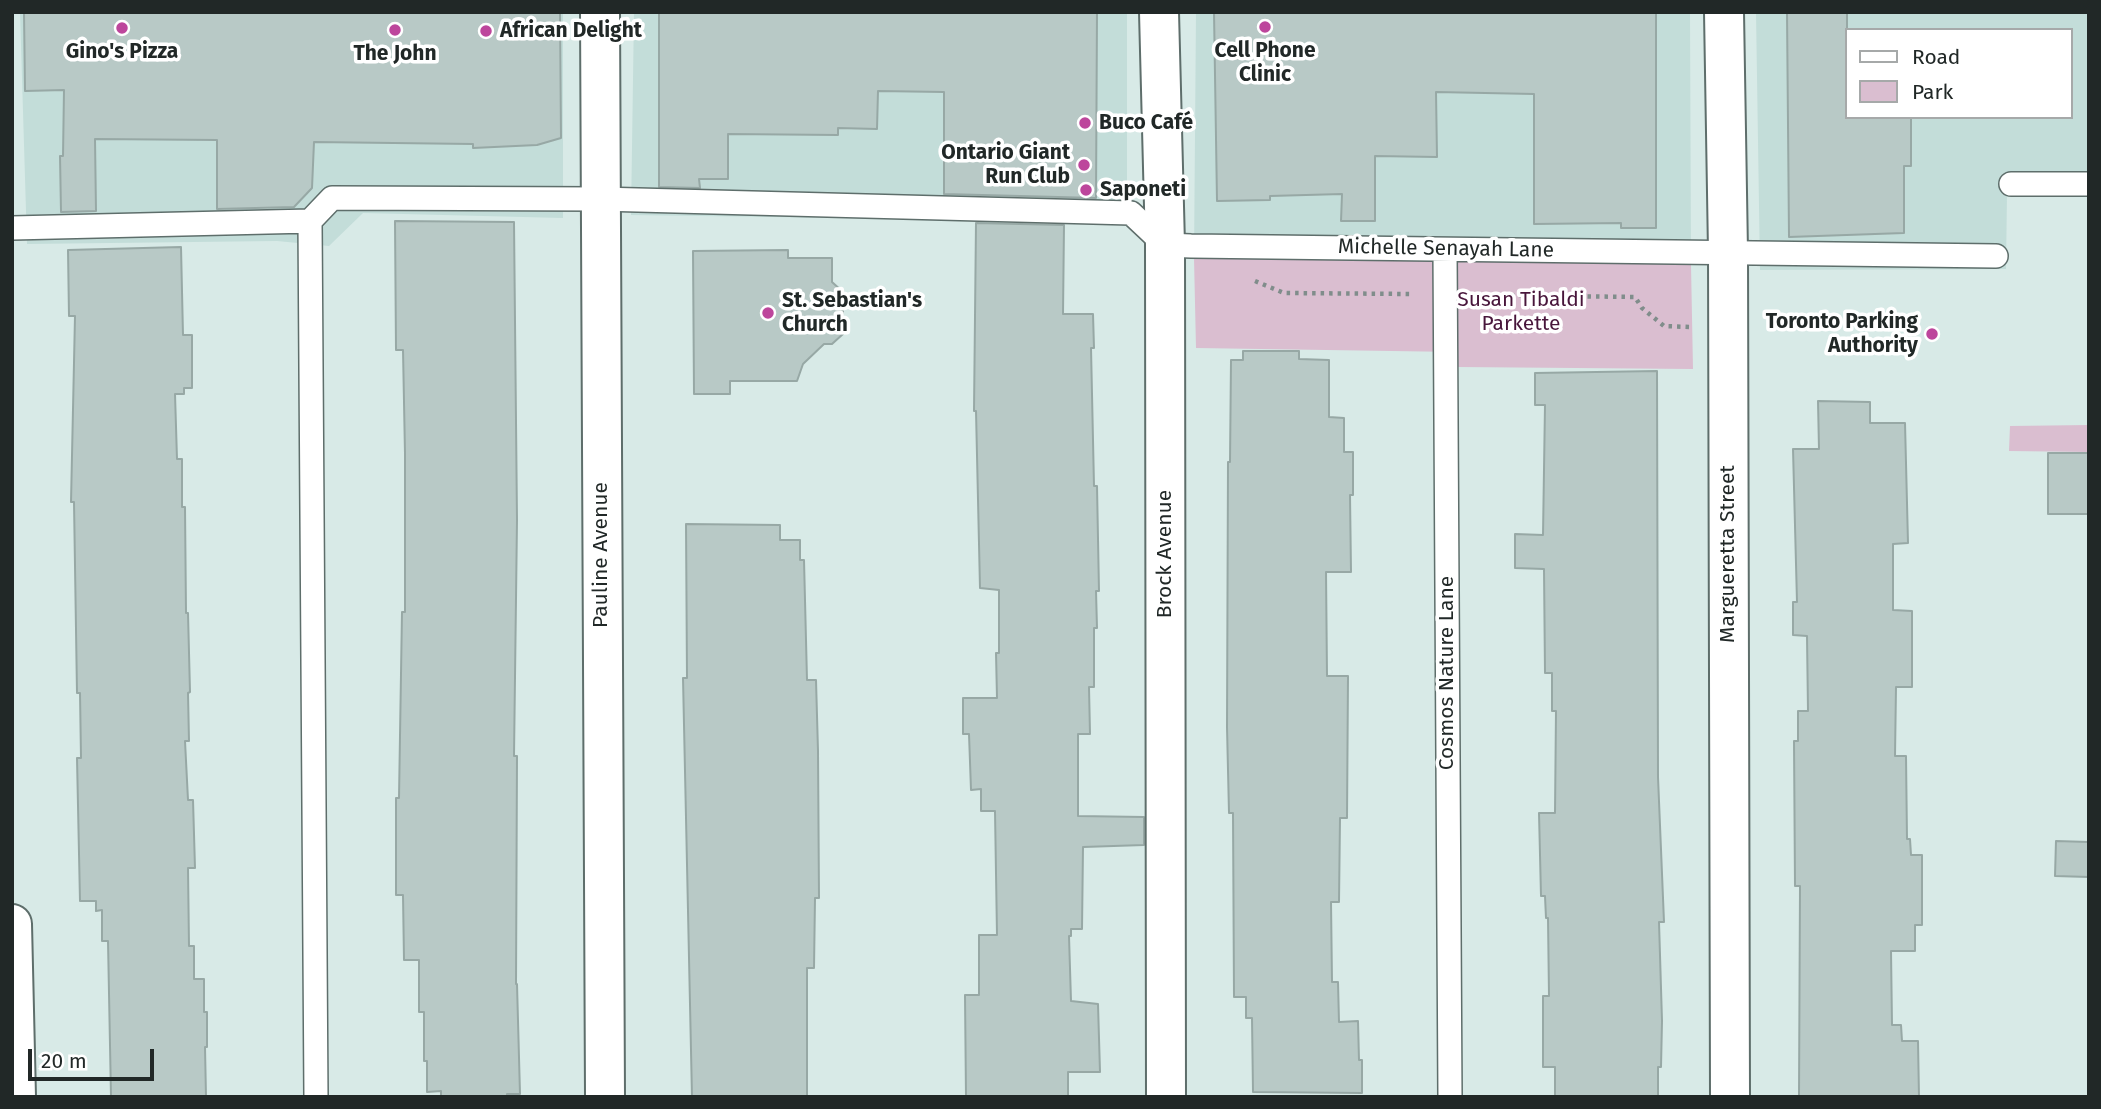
<!DOCTYPE html>
<html>
<head>
<meta charset="utf-8">
<style>
  body { margin:0 }
  #map { position:relative; width:2101px; height:1109px; overflow:hidden; background:#d8eae7; font-family:"Fira Sans",sans-serif }
  canvas { display:block }
  .frame { position:absolute; inset:0; border:14px solid #212827; pointer-events:none }
  .legend { position:absolute; left:1845px; top:28px; width:228px; height:91px; box-sizing:border-box; background:#fff; border:2px solid #a6a9a9; margin:0; padding:9px 12px; list-style:none; font-size:21px; color:#212827 }
  .legend li { display:flex; align-items:center; gap:14px; height:35px }
  .legend b { width:35px; border:2px solid #a6a9a9 }
  .scale { position:absolute; left:28px; top:1049px; width:126px; height:32px; box-sizing:border-box; border:4px solid #212827; border-top:0; padding-left:9px; font-size:21px; line-height:24px; white-space:nowrap; color:#212827; -webkit-text-stroke:5px #fff; paint-order:stroke }
</style>
</head>
<body>
<div id="map">
<canvas width="2101" height="1109"></canvas>
<div class="frame"></div>
<ul class="legend">
<li><b style="height:9px;background:#fff"></b>Road</li>
<li><b style="height:19px;background:#dabed0"></b>Park</li>
</ul>
<div class="scale">20 m</div>
</div>
<script>
const context = document.querySelector('canvas').getContext('2d');
context.lineJoin = 'round';
function fillPath(path, color) { context.fillStyle = color; context.fill(path, 'evenodd'); }
function strokePath(path, color, width, dash) { context.strokeStyle = color; context.lineWidth = width; context.lineCap = dash ? 'butt' : 'round'; context.setLineDash(dash || []); context.stroke(path); }
function write(font, color, halo, rows, align = 'center') {
  context.font = font + ' "Fira Sans",sans-serif'; context.lineWidth = 7; context.setLineDash([]); context.textBaseline = 'middle'; context.strokeStyle = halo; context.fillStyle = color; for (const [text, x, y, turn = 0] of rows) {
    context.save(); context.translate(x, y); context.rotate((+turn || 0) * Math.PI / 180); context.textAlign = isNaN(turn) ? turn : align; if (halo) context.strokeText(text, 0, 0); context.fillText(text, 0, 0); context.restore();
  }
}
const built = new Path2D(`
  M 20,12 L 563,12 L 563,218 L 363,213 L 329,246 L 277,241 L 27,244 Z
  M 634,12 L 1127,12 L 1127,222 L 631,215 Z
  M 1196,12 L 1690,12 L 1691,265 L 1668,259 L 1223,253 L 1194,258 Z
  M 1756,12 L 2089,12 L 2089,196 L 2007,194 L 2006,269 L 1760,270 ZM 1847,30 L 2071,30 L 2071,117 L 1847,117 Z`);
const green = new Path2D(`
  M 1223,253 L 1668,259 L 1691,265 L 1693,369 L 1458,367 L 1457,352 L 1196,348 L 1194,258 Z
  M 2089,425 L 2089,452 L 2009,451 L 2010,426 Z`);
const building = new Path2D(`
  M 24,12 L 560,12 L 561,138 L 537,145 L 473,148 L 473,144 L 314,142 L 312,188 L 294,207 L 217,209 L 217,140 L 95,139 L 96,211 L 61,212 L 60,156 L 63,156 L 64,90 L 25,91 Z
  M 659,12 L 1097,12 L 1096,198 L 944,194 L 944,92 L 878,91 L 877,129 L 838,128 L 838,135 L 728,134 L 728,179 L 699,179 L 700,188 L 659,187 Z
  M 1214,12 L 1656,12 L 1656,228 L 1621,228 L 1621,223 L 1534,224 L 1534,94 L 1436,92 L 1437,157 L 1375,156 L 1375,221 L 1341,221 L 1342,194 L 1270,196 L 1270,200 L 1217,201 Z
  M 1787,12 L 1847,12 L 1847,117 L 1911,117 L 1911,166 L 1904,166 L 1904,233 L 1789,237 Z
  M 395,221 L 514,222 L 517,520 L 514,756 L 517,756 L 516,984 L 517,984 L 520,1094 L 507,1094 L 507,1097 L 441,1097 L 441,1091 L 427,1092 L 427,1061 L 424,1061 L 424,1012 L 419,1012 L 419,960 L 404,960 L 403,895 L 396,895 L 396,798 L 399,798 L 402,612 L 405,612 L 405,454 L 403,350 L 396,350 Z
  M 976,223 L 1064,225 L 1063,314 L 1093,314 L 1094,348 L 1091,348 L 1094,486 L 1097,486 L 1099,591 L 1096,591 L 1097,628 L 1094,628 L 1094,687 L 1089,687 L 1090,734 L 1078,734 L 1078,816 L 1144,817 L 1144,845 L 1083,847 L 1082,929 L 1071,929 L 1071,936 L 1069,936 L 1071,1001 L 1098,1004 L 1100,1072 L 1068,1072 L 1068,1097 L 966,1097 L 965,995 L 979,995 L 979,935 L 997,935 L 995,811 L 981,811 L 981,789 L 971,790 L 969,734 L 963,734 L 963,698 L 997,698 L 996,653 L 999,653 L 999,590 L 980,588 L 976,411 L 974,411 Z
  M 181,247 L 183,335 L 192,335 L 192,388 L 184,388 L 184,394 L 175,394 L 177,459 L 182,459 L 182,507 L 185,507 L 186,613 L 188,613 L 190,692 L 188,693 L 189,741 L 185,741 L 188,800 L 193,800 L 195,868 L 188,868 L 189,946 L 194,946 L 194,979 L 204,979 L 204,1012 L 207,1012 L 207,1047 L 205,1047 L 206,1097 L 111,1097 L 108,941 L 102,941 L 102,910 L 96,911 L 96,901 L 80,901 L 77,758 L 81,758 L 80,693 L 77,693 L 74,502 L 71,502 L 75,316 L 69,316 L 68,250 Z
  M 788,250 L 788,258 L 832,258 L 832,282 L 843,292 L 843,334 L 832,344 L 824,344 L 803,364 L 797,381 L 730,381 L 730,394 L 694,394 L 693,251 Z
  M 1243,351 L 1299,351 L 1299,359 L 1329,360 L 1329,417 L 1344,418 L 1344,452 L 1353,452 L 1353,495 L 1350,495 L 1351,572 L 1326,572 L 1327,676 L 1348,676 L 1347,818 L 1340,818 L 1339,902 L 1331,902 L 1332,982 L 1338,982 L 1339,1022 L 1358,1021 L 1359,1060 L 1362,1060 L 1362,1093 L 1253,1092 L 1252,1018 L 1246,1018 L 1246,997 L 1234,997 L 1233,813 L 1229,813 L 1227,727 L 1228,462 L 1230,462 L 1231,360 L 1243,360 Z
  M 1657,371 L 1658,777 L 1664,922 L 1659,922 L 1662,1021 L 1661,1067 L 1658,1067 L 1658,1097 L 1555,1097 L 1555,1067 L 1543,1067 L 1543,996 L 1549,996 L 1548,918 L 1546,918 L 1545,896 L 1541,896 L 1539,813 L 1555,813 L 1556,711 L 1552,711 L 1552,673 L 1545,673 L 1544,569 L 1515,568 L 1515,534 L 1543,535 L 1545,405 L 1535,405 L 1535,373 Z
  M 1818,401 L 1870,402 L 1870,423 L 1905,423 L 1908,543 L 1893,544 L 1893,610 L 1912,611 L 1912,687 L 1896,687 L 1895,756 L 1906,756 L 1907,839 L 1910,839 L 1911,855 L 1922,855 L 1922,925 L 1915,925 L 1915,951 L 1891,951 L 1892,1025 L 1901,1025 L 1902,1041 L 1918,1041 L 1919,1097 L 1799,1097 L 1800,886 L 1795,886 L 1794,741 L 1798,741 L 1798,711 L 1808,711 L 1807,636 L 1793,635 L 1793,602 L 1797,602 L 1793,449 L 1819,449 Z
  M 2048,453 L 2089,453 L 2089,514 L 2048,514 Z
  M 686,524 L 780,525 L 780,540 L 800,540 L 800,560 L 804,560 L 807,680 L 816,680 L 818,751 L 819,898 L 815,898 L 814,968 L 807,968 L 807,1097 L 692,1097 L 683,678 L 687,678 Z
  M 2056,841 L 2089,842 L 2089,877 L 2055,876 Z`);
const path = new Path2D(`
  M 1255,281 L 1284,293 L 1412,294
  M 1477,295 L 1635,297 L 1642,308 L 1664,326 L 1690,327`);
const lane = new Path2D(`
  M 2011,184 L 2089,184
  M 12,228 L 310,221
  M 1445,250 L 1450,1097
  M 316,1097 L 310,221 L 332,198 L 600,199 L 1131,213 L 1165,245 L 1191,246 L 1996,256`);
const street = new Path2D(`
  M 600,12 L 605,1097
  M 1159,12 L 1165,245 L 1166,1097
  M 1724,12 L 1728,252 L 1730,1097
  M 12,924 L 16,1097`);
const markers = [
  [1265,27,7,"#bd469c"],
  [122,28,7,"#bd469c"],
  [395,30,7,"#bd469c"],
  [486,31,7,"#bd469c"],
  [1085,123,7,"#bd469c"],
  [1084,165,7,"#bd469c"],
  [1086,190,7,"#bd469c"],
  [768,313,7,"#bd469c"],
  [1932,334,7,"#bd469c"]
];
const poiNames = [
  ["African Delight",500,31],
  ["Cell Phone",1265,51,"center"],
  ["Clinic",1265,75,"center"],
  ["Gino's Pizza",122,52,"center"],
  ["The John",395,54,"center"],
  ["Buco Café",1099,123],
  ["Ontario Giant",1070,153,"right"],
  ["Run Club",1070,177,"right"],
  ["Saponeti",1100,190],
  ["St. Sebastian's",782,301],
  ["Church",782,325],
  ["Toronto Parking",1918,322,"right"],
  ["Authority",1918,346,"right"]
];
const streetNames = [
  ["Michelle Senayah Lane",1446,249,1],
  ["Brock Avenue",1165,554,-90],
  ["Margueretta Street",1728,554,-90],
  ["Pauline Avenue",601,555,-90],
  ["Cosmos Nature Lane",1447,673,-90]
];
const parkNames = [
  ["Susan Tibaldi",1521,300],
  ["Parkette",1521,324]
];
fillPath(built, '#c3ddd9');
fillPath(green, '#dabed0');
fillPath(building, '#b8c9c6');
strokePath(building, '#97a8a5', 2);
strokePath(lane, '#5e6e6b', 26);
strokePath(street, '#5e6e6b', 42);
strokePath(path, '#808d8b', 4.5, [3.5, 5]);
strokePath(lane, '#fff', 23);
strokePath(street, '#fff', 38);
for (const [x, y, r, color] of markers) { const dot = new Path2D(); dot.arc(x, y, r, 0, 2 * Math.PI); context.fillStyle = color; context.fill(dot); strokePath(dot, '#fff', 2.5); }
write('bold 21px', '#212827', '#fff', poiNames, 'left');
write('21px', '#212827', '#fff', streetNames);
write('21px', '#48163b', '#fff', parkNames);
</script>
</body>
</html>
